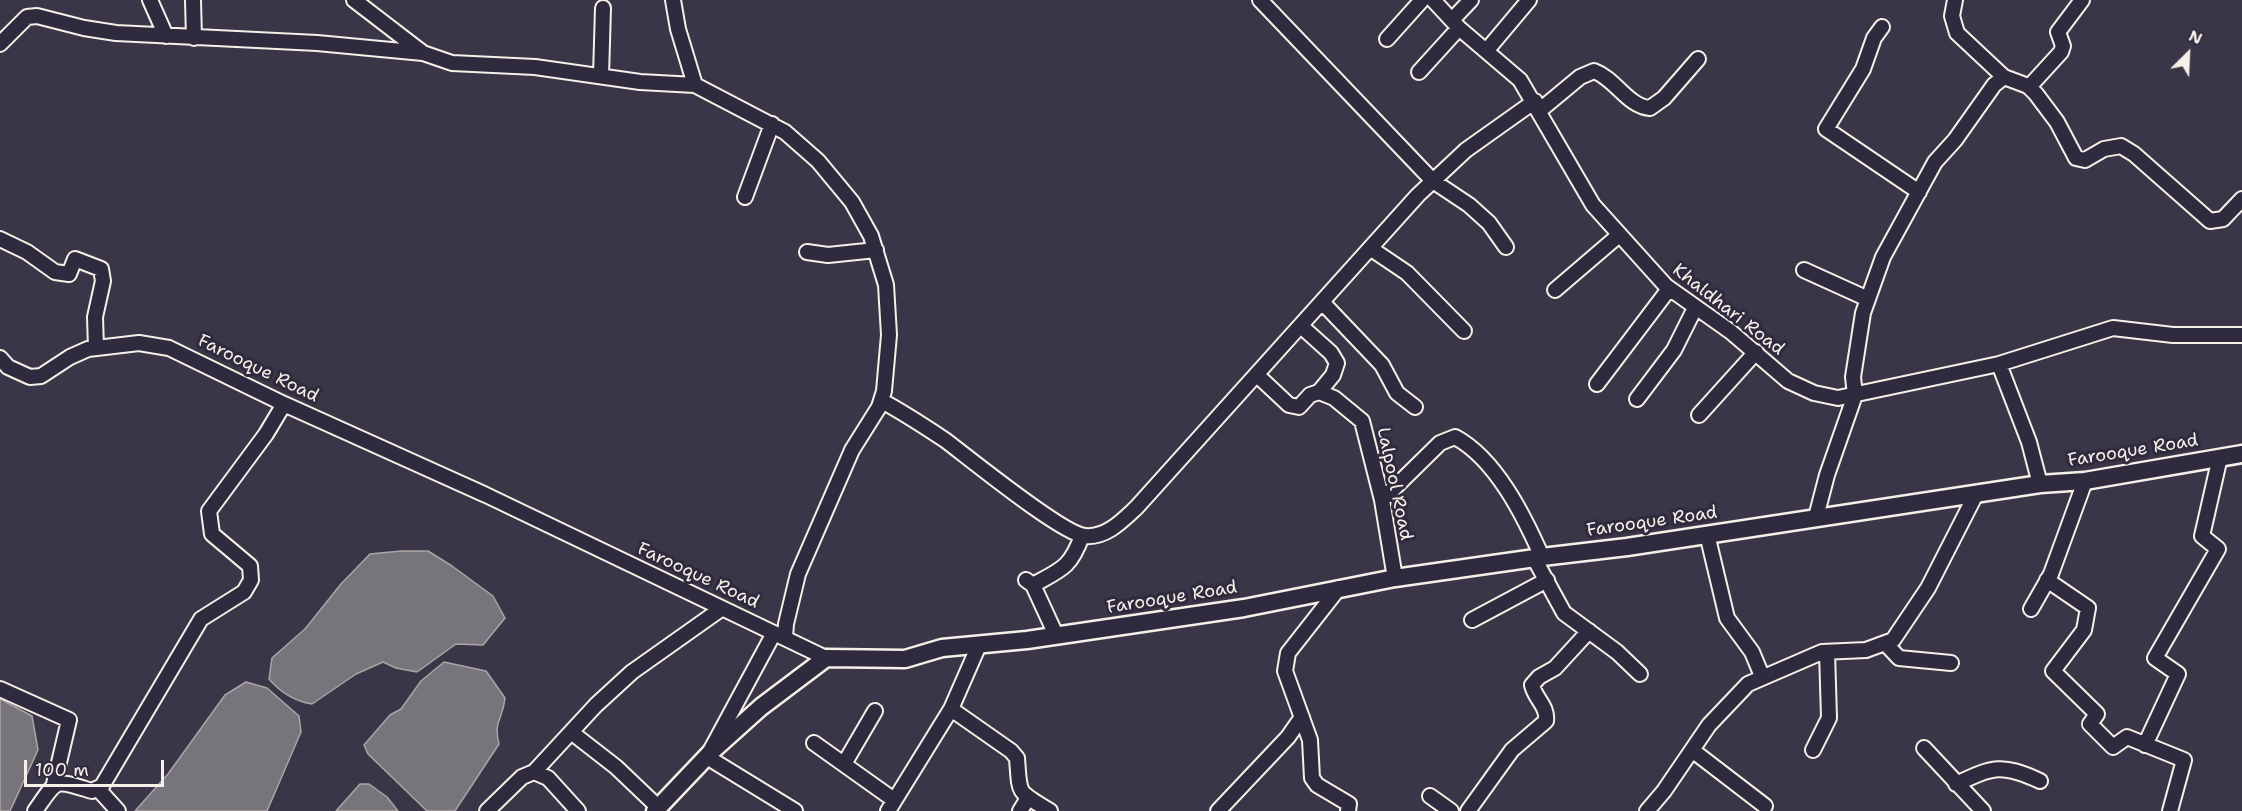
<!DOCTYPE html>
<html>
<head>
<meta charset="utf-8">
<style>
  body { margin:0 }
  #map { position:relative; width:2242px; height:811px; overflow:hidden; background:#3b3647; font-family:"Shantell Sans",sans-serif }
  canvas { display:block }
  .north { position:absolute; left:2158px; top:24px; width:60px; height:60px; -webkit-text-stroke:4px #2f2a3d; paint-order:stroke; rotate:24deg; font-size:16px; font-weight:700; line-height:24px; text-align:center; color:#f4f1e8 }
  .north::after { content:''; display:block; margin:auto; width:21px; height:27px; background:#f4f1e8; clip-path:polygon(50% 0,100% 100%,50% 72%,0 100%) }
  .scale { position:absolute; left:24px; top:760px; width:140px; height:27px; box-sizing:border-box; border:3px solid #f4f1e8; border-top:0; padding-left:8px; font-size:18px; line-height:21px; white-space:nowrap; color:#f4f1e8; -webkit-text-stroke:4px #2f2a3d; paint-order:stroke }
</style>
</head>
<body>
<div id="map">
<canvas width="2242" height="811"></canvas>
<div class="north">N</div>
<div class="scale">100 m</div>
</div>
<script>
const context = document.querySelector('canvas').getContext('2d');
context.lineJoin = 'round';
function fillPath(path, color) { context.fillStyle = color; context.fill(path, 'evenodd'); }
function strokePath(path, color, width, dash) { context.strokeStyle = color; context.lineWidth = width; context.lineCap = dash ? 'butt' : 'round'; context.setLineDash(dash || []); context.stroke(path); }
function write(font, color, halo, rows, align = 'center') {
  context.font = font + ' "Shantell Sans",sans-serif'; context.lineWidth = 6; context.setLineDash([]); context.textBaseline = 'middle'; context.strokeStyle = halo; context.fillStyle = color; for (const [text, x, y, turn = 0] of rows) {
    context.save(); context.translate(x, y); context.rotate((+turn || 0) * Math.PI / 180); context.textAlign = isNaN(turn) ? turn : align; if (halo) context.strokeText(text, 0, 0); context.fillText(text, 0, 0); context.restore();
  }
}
const water = new Path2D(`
  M 401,551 L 428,551 L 452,566 L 493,596 L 505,618 L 483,645 L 456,644 L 417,672 L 396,668 L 383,662 L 356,674 L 312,704 C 294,701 281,693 269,679 L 272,658 L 305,629 L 341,584 L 370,554 Z
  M 444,662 L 486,671 L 505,698 C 503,720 493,720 499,744 L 455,811 L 427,811 L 368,754 L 364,745 L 390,715 L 401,709 L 421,681 Z
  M 246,682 L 267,688 L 299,716 L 301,732 L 267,811 L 135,811 L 168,774 L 225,695 Z
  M 0,699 L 32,716 L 38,750 L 10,811 L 0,811 Z
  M 360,784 L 369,784 L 387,797 L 398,811 L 336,811 Z`);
const minor = new Path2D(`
  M 150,0 L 166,36
  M 193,0 L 194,38
  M 354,0 L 423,53 L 452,63 L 535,67 L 640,82 L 695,85 L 785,132 L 818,161 L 852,202 L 871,236 L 886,285 L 889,335 L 884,391 L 879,407 L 852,450 L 798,574 L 786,624 L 785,637
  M 673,0 L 678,29 L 695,85
  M 1260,0 L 1433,181 L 1469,205 L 1489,223 L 1506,247
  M 1433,0 L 1459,28 L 1520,80 L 1593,205 L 1666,286 L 1731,332 L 1788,381 L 1814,393 L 1838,398 L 1999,364 L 2029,442 L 2040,484
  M 1955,0 L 1952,16 L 1957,33 L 2004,77 L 2028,86 L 2036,94 L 2057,122 L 2076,158 L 2085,160 L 2104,149 L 2121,146 L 2134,154 L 2210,221 L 2223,219 L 2242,199
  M 1452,20 L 1471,0
  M 1882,27 L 1874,38 L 1863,69 L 1826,129 L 1919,192
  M 1387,39 L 1422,0
  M 0,44 L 27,17 L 37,16 L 84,28 L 116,33 L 317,43 L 423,53
  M 1487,50 L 1529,0
  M 1419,72 L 1459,28
  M 601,76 L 603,8
  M 2029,87 L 2061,52 L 2063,46 L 2058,32 L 2082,0
  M 1539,111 L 1580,77 L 1594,71 C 1616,79 1627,106 1650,108 L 1664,98 L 1698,59
  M 745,197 L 772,124
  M 0,239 L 27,252 L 55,272 L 69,274 L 75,259 L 101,269 L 103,281 L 95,317 L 96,348
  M 1370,248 L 1407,273 L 1464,331
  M 807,252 L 828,255 L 876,250
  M 1804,270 L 1868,299
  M 1555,290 L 1618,236
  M 1322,302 L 1382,365 L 1397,393 L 1415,407
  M 1301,326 L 1331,353 L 1337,363 L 1333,375 L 1319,392
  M 0,358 L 8,367 L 30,377 L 41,376 L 70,357 L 88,349 L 139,343 L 169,348 L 284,404 L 486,495 L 826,658
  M 1999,364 L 2113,328 L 2173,335 L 2242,335
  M 1257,375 L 1289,405 L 1299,407 L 1310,395 L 1319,392 L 1334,398 L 1362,421 L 1382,500 L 1395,578
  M 1597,384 L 1669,289
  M 1637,399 L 1674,350 L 1695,308
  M 882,401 C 904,413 924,426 945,440 C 969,458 1062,534 1085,536 C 1106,538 1122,521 1136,508 L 1418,195 L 1466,150 L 1535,101
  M 1699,415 L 1756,352
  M 1382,500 L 1440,443 L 1455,437 C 1496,459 1524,516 1542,557
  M 1816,517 L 1827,475 L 1855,395 L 1853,377 L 1863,313 L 1883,257 L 1935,162 L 1955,140 L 1994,85 L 2004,77
  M 1707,534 L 1727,618 L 1752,652 L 1762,676
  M 1534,558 L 1564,613 L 1617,652 L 1640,674
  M 1026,580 L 1033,585 L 1056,635
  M 2047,580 L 2088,608 L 2084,630 L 2053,671 L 2097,714 L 2090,724 L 2113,747 L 2127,737 L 2184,760 L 2170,811
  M 1033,585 C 1062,569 1070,568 1082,536
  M 1339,588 L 1288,653 L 1285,671 L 1310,740 L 1312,778 L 1317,785 L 1349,804 L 1348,811
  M 2031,609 L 2051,574 L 2085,481
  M 1472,620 L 1547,580
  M 774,633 L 707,757 L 795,811
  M 1885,643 L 1899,658 L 1951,663
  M 0,689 L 69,720 L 54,784
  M 951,709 L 1011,751 L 1017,758 C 1020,796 1016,790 1050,811
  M 571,732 L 616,767 L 658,807
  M 814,743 L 894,800
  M 2145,745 L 2178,674 L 2155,658 L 2218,549 L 2202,536 L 2220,457
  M 1924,748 L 1983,811
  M 1692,750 L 1765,806
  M 1813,750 L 1829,718 L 1827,652
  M 844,764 L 875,711
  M 534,772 L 596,705 L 632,672 L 721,609
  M 1956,784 C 1993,767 2001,763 2040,781
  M 99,790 L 118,811
  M 1430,796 L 1451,811
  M 35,811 C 58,778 53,779 92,791 L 102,786 L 201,619 L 244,592 L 251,580 L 250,566 L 212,534 L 209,511 L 266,434 L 284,404
  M 487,811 L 522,777 L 534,772 L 548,778 L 578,811
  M 888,811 L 951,709 L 979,645
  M 1020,811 L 1028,798
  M 1218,811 L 1288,737 L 1302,717
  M 1468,811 L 1512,750 L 1546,721 C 1548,706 1535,699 1532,685 L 1539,677 L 1555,668 L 1589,631
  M 1647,811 L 1664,791 L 1709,725 L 1748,684 L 1822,652 L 1866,650 L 1893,640 L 1928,588 L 1976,494`);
const major = new Path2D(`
  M 655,811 L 712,751 L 761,707 L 826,658 L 905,659 L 942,648 L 1027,640 L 1244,608 L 1395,578 L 1542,557 L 1627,547 L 2040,484 L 2085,481 L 2242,454`);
const streetNames = [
  ["Khaldhari Road",1728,310,38],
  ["Farooque Road",258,369,26],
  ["Farooque Road",2133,451,-9],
  ["Lalpool Road",1394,484,78],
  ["Farooque Road",1652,522,-8],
  ["Farooque Road",698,576,25],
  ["Farooque Road",1172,598,-9]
];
fillPath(water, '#78747b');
strokePath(water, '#aaa6a7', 1.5);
strokePath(minor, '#f4f1e8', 18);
strokePath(major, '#f4f1e8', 21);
strokePath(minor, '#2f2a3d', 14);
strokePath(major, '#2f2a3d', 16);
write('18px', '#f4f1e8', '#2f2a3d', streetNames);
</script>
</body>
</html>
